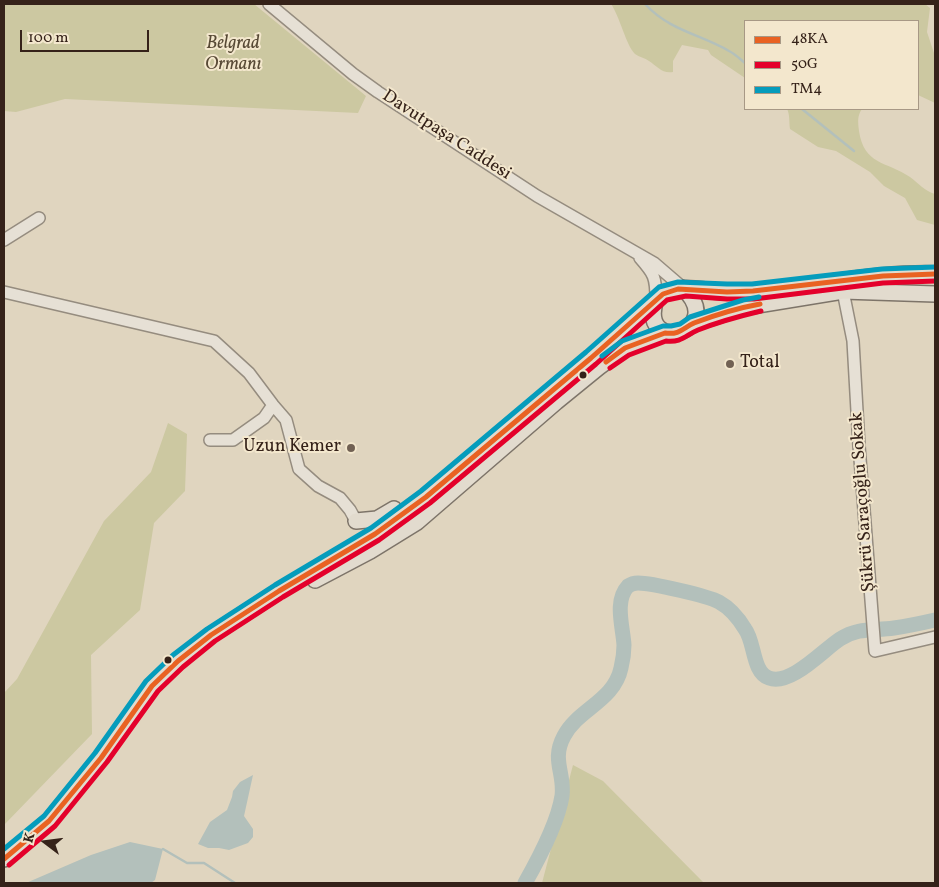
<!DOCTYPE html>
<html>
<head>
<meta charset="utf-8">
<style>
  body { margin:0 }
  #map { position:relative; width:939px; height:887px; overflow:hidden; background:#e0d5bf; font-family:Vollkorn,serif }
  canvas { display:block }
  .frame { position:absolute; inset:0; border:5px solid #352219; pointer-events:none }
  .legend { position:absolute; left:744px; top:20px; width:175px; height:90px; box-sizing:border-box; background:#f3e7cd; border:1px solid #a79885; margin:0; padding:6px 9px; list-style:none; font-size:15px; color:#352219 }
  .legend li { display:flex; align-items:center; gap:10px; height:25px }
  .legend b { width:25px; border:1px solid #a79885 }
  .north { position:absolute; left:20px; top:817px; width:50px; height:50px; -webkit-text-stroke:4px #f3e7cd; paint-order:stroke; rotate:285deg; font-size:14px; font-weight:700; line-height:20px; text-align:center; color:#352219 }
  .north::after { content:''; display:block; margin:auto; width:18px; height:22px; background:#352219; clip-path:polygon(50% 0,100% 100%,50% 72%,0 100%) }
  .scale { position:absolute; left:20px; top:30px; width:129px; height:22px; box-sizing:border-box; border:2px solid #352219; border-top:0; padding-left:6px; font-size:15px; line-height:18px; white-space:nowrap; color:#352219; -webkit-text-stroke:4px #f3e7cd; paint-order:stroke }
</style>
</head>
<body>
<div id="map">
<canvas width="939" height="887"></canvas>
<div class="frame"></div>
<ul class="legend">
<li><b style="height:6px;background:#e96222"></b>48KA</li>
<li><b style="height:6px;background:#e4002b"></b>50G</li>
<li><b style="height:6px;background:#059cbc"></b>TM4</li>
</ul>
<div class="north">K</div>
<div class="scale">100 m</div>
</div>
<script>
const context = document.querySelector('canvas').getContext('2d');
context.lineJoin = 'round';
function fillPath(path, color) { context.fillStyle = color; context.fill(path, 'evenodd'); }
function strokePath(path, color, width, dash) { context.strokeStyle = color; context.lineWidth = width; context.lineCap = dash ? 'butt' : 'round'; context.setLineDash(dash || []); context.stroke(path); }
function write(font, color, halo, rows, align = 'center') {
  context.font = font + ' Vollkorn,serif'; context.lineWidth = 4; context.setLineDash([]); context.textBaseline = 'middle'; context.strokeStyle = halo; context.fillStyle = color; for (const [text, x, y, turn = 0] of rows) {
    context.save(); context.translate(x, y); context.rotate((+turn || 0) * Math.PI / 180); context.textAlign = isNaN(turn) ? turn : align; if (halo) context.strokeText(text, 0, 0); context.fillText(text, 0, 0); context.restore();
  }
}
const green = new Path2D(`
  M 4,4 L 254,4 L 366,96 L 358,113 L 65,99 L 16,112 L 4,111 Z
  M 611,4 L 925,4 L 930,8 L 927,32 L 935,56 L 935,103 L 918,95 L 918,21 L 745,21 L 745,78 L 711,55 L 708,50 L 682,45 L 673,61 L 673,72 C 662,74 657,66 649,61 C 645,58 639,57 635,54 C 626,45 620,17 611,4 Z
  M 787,109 L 862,109 C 857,116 858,122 859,131 C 864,165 886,161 910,177 C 918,183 925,191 935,194 L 935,225 L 917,220 L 905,198 L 884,186 L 870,172 L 836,151 L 818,147 L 790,129 C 789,123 790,114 787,109 Z
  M 168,423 L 187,434 L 185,491 L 154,523 L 140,610 L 91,655 L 92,734 L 4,825 L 4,693 L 17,679 L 104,521 L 151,472 Z
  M 573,765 L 603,781 L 704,883 L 542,883 Z`);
const water = new Path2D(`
  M 253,775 L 244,816 L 253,829 L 253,837 L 248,843 L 229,850 L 219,848 L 208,848 L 198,844 L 210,822 L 227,810 L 232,797 L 233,791 L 240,782 Z
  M 130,842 L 163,849 L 155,880 L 151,883 L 26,883 L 91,855 Z`);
const stream = new Path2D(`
  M 645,4 C 670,31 700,34 729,51 C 735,54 740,59 745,63
  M 802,109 L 854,151
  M 163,849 L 187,863 L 204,863 L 235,883`);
const river = new Path2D(`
  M 525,883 C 538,860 558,822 562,796 C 565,773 551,760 564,736 C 578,709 614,701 621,668 C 623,660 624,653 624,645 C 623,627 614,601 628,586 C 631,584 634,583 638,583 C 652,583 708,596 719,602 C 730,608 739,619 745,629 C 755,642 752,672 769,678 C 791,686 823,650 840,639 C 859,627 873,631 894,628 C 908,626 922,623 935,620`);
const minor = new Path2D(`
  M 269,4 L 353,74 L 378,92 L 537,196 L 654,263 L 683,288
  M 4,240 L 39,218
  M 640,258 C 654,274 656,277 656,299
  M 843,291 L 853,341 L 859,446 L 875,651 L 935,637
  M 4,292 L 214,341 L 249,373 L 273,405 L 286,420 L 299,469 L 318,486 L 340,498 L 350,510 L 356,521
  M 210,440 L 233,440 L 264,418 L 273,405`);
const major = new Path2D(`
  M 656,299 C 637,357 729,332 683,288
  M 692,324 L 745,307 L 843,291 L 935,294
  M 356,521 L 377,519 L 394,509
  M 315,580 L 370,551 L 417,522 L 556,402 L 599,367 L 625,348 L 665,333
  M 4,859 L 49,821 L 101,758 L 152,686 L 178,661 L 211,635 L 279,591 L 375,534 L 426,497 L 591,358 L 663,294 C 682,283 706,292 727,292 C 796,292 865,272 935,274`);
const bus1 = new Path2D(`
  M 606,362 L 625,348 L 665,333 C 680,335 683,328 694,323 C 715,315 738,308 760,304
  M 4,859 L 49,821 L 101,758 L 152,686 L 178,661 L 211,635 L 279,591 L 375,534 L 426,497 L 591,358 L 663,294 L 678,289 L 727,292 L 753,291 L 883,276 L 935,274`);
const bus2 = new Path2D(`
  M 610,368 L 629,355 L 666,341 C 681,343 686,335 698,330 C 718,322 740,316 761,311
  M 9,865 L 55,826 L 107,762 L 158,691 L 183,667 L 215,641 L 283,597 L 379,540 L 430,503 L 596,364 L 667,300 L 686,296 L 727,299 L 754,299 L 883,283 L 935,281`);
const bus3 = new Path2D(`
  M 602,356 L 622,341 L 663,326 L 671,326 L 680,324 L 690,317 L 743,300 L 759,297
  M 4,849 L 44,816 L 95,753 L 146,681 L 173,655 L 207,629 L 275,585 L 371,528 L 421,491 L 586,352 L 659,287 L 678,282 L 727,284 L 752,284 L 882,269 L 935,267`);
const markers = [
  [730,364,5,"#716153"],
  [583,375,4.5,"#352219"],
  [351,448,5,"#716153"],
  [168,660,4.5,"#352219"]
];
const parkNames = [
  ["Belgrad",233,45],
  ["Ormanı",233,66]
];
const streetNames = [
  ["Davutpaşa Caddesi",446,136,33],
  ["Şükrü Saraçoğlu Sokak",864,502,-94]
];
const poiNames = [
  ["Total",740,364],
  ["Uzun Kemer",341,448,"right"]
];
fillPath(green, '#ccc8a1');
fillPath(water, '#b3c0bb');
strokePath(stream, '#b3c0bb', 2.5);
strokePath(river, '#b3c0bb', 15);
strokePath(minor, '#958c7f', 14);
strokePath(major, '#7d7469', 18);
strokePath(minor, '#e6e0d5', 11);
strokePath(major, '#e2dbce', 15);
strokePath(bus1, '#e96222', 5);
strokePath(bus2, '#e4002b', 5);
strokePath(bus3, '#059cbc', 5);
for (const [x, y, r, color] of markers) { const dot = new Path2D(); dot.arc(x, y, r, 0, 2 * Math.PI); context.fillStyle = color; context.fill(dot); strokePath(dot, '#f3e7cd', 2); }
write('italic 18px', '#574935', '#f3e7cd', parkNames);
write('18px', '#352219', '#f3e7cd', streetNames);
write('18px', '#352219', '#f3e7cd', poiNames, 'left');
</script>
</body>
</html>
